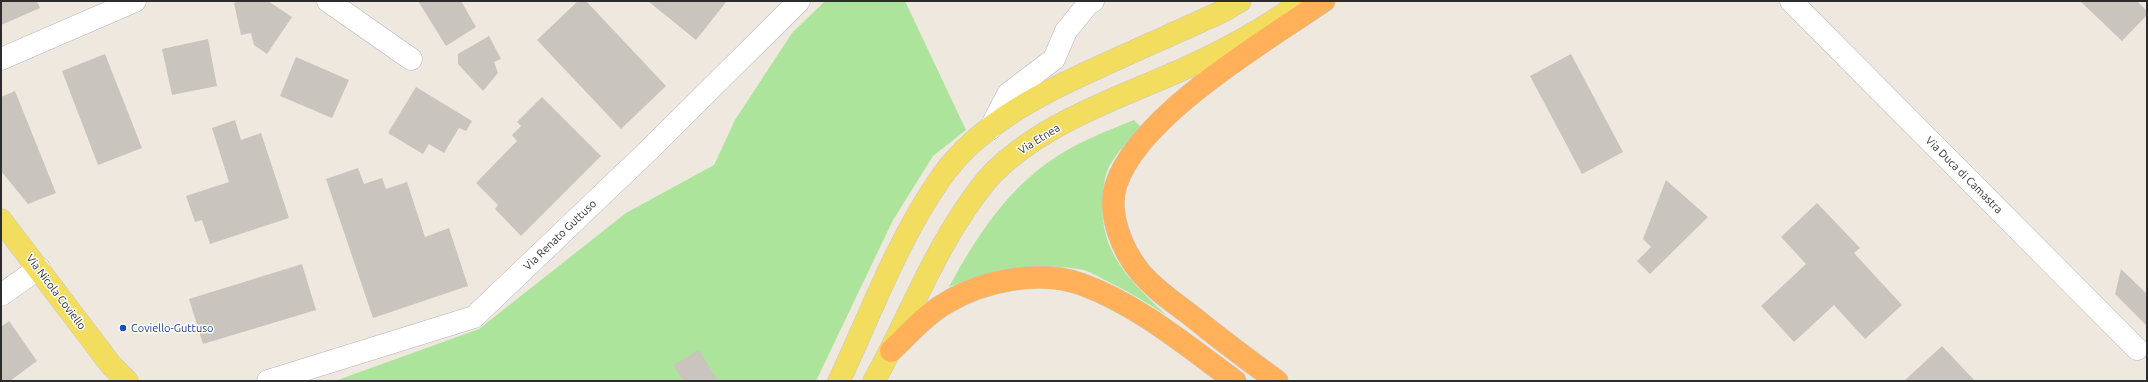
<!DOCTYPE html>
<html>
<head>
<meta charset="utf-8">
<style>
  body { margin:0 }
  #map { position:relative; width:2148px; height:382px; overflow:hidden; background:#eee8de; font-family:Ubuntu,sans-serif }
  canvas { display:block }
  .frame { position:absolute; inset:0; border:2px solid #2c2c2c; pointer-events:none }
</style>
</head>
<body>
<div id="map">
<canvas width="2148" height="382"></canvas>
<div class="frame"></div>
</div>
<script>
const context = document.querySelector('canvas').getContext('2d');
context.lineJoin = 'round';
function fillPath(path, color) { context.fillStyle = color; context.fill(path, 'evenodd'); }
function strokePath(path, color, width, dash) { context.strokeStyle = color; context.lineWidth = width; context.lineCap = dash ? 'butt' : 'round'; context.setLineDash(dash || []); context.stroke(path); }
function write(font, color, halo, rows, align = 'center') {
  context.font = font + ' Ubuntu,sans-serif'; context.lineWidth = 3; context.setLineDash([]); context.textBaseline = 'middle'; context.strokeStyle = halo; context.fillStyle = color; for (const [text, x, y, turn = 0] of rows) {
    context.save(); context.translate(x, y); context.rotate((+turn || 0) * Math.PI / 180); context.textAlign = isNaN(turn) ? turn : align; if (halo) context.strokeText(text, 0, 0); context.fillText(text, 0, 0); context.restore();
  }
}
const green = new Path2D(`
  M 825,1 L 905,1 L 966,130 L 933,156 L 893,220 L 816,381 L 335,381 L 479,329 L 626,213 L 714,165 L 735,120 L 792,33 Z
  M 1134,120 L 1141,127 C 1130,139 1118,151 1110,165 C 1105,174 1103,187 1103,198 C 1098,253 1131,281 1167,316 C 1146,302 1126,290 1103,279 C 1097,276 1090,272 1084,270 C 1039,261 990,270 949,287 C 976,237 1008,188 1056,157 C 1080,141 1107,131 1134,120 Z`);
const building = new Path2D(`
  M 1,1 L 37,1 L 40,8 L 1,25 Z
  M 239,1 L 268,1 L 292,17 L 267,54 L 254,45 L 251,33 L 241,35 L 234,3 Z
  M 418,1 L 461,1 L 476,27 L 446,46 Z
  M 578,1 L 586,1 L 666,86 L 621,129 L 537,40 Z
  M 648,1 L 727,1 L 696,40 Z
  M 2080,1 L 2137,1 L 2147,11 L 2147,15 L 2122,41 Z
  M 489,36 L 501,59 L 494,62 L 498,73 L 483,91 L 458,64 L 458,54 Z
  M 208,39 L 217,86 L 172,95 L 162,49 Z
  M 105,54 L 142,148 L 98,165 L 62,71 Z
  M 1571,54 L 1623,152 L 1582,174 L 1530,76 Z
  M 296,57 L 349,80 L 332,118 L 280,96 Z
  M 416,87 L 472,121 L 466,131 L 459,128 L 444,153 L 429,144 L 423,154 L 388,133 Z
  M 15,91 L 56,193 L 28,204 L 1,171 L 1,97 Z
  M 542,97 L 601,156 L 521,236 L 495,209 L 498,205 L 476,183 L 517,141 L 512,135 L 521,126 L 517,122 Z
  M 235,120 L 241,140 L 261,133 L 289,218 L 210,244 L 202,220 L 195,222 L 186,196 L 229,182 L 212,128 Z
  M 358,168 L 364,184 L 382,178 L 386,189 L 407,182 L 425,237 L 449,228 L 468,286 L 373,318 L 326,179 Z
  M 1666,180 L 1708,217 L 1650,274 L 1637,261 L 1651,247 L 1643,239 Z
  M 1817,203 L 1860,248 L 1854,253 L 1902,305 L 1865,339 L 1834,305 L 1794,342 L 1761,306 L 1806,264 L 1781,237 Z
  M 302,264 L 316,310 L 203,344 L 189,299 Z
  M 2121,269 L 2147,294 L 2147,326 L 2115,294 Z
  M 9,321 L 37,361 L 10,381 L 1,381 L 1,327 Z
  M 1942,346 L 1975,381 L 1904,381 Z
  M 699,350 L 718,381 L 683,381 L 673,365 Z`);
const minor = new Path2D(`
  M 328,1 L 411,59
  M 1791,1 L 2137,349
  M 1,59 L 135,1
  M 990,129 L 1008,94 L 1054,59 L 1066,31 L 1088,4 L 1093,1
  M 1,295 L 39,268
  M 268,381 L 474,317 L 651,148 L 799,1`);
const major = new Path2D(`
  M 1,220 L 111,365 L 127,381
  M 839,381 C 871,313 897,241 940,179 C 981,119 1055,87 1119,58 C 1154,42 1189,27 1223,11 L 1240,1
  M 874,381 C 906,324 929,262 966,208 C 975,195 984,182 994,172 C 1047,120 1122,97 1188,67 C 1228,49 1267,27 1303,1`);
const highway = new Path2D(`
  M 891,351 C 908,335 925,315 946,303 C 982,281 1039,269 1081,284 C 1137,304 1187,346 1235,381
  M 1277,381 C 1248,360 1220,339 1193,317 C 1175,303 1155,290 1140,272 C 1122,250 1107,213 1116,185 C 1138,116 1265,41 1324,1`);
const markers = [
  [123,328,4,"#1a4fb4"]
];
const streetNames = [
  ["Via Etnea",1039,139,-32],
  ["Via Duca di Camastra",1964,175,45],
  ["Via Renato Guttuso",560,235,-44],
  ["Via Nicola Coviello",56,292,53]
];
const transitNames = [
  ["Coviello-Guttuso",131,328]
];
fillPath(green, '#ade49b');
fillPath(building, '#c9c5be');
strokePath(minor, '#b2b3c0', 23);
strokePath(major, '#c8c8c8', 23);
strokePath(highway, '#c8c8c8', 23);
strokePath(minor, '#fff', 22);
strokePath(major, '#f2dd5f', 22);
strokePath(highway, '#ffb058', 22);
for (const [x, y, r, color] of markers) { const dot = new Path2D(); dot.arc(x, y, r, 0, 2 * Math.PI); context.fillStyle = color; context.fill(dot); strokePath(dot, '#fff', 1.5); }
write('11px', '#2c2c2c', '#fff', streetNames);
write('11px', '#164399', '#fff', transitNames, 'left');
</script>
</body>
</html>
